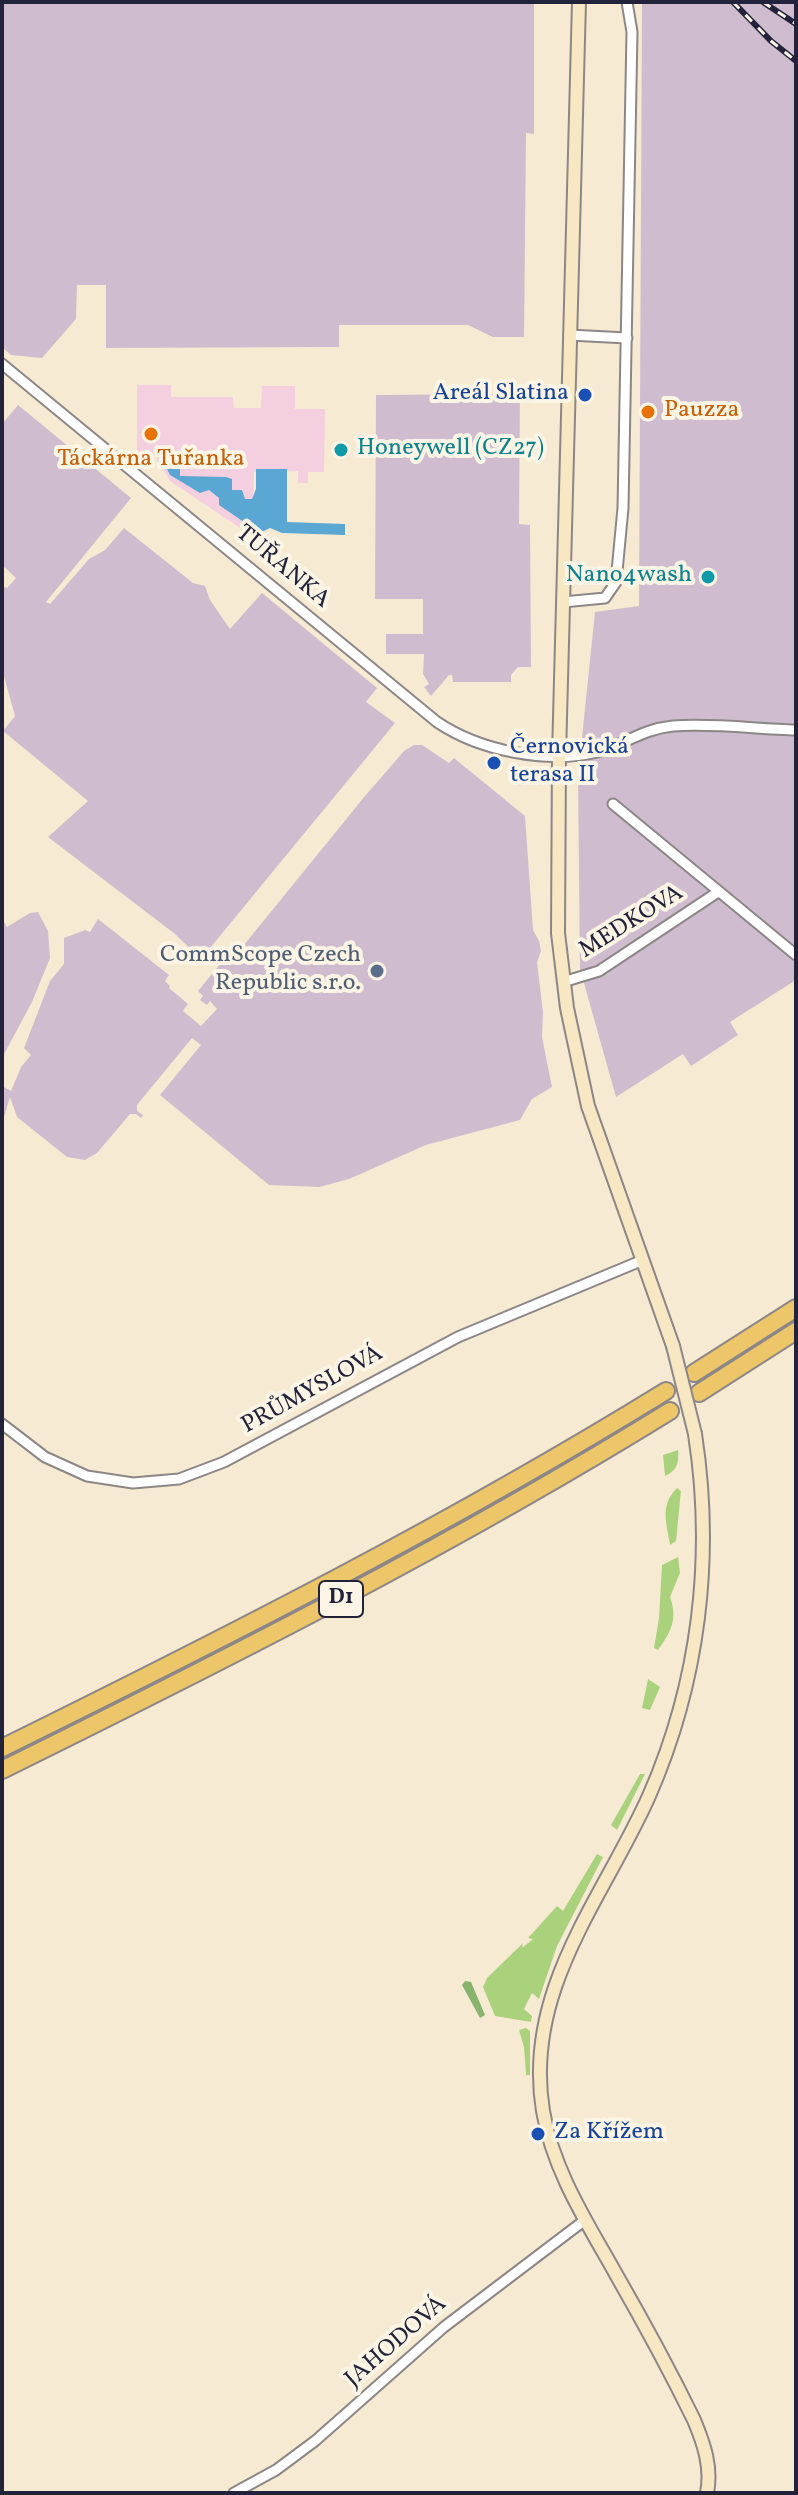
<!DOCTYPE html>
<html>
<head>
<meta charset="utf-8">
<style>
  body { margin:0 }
  #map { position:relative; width:798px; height:2495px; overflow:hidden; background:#f7ead3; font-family:Vollkorn,serif }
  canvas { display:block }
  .frame { position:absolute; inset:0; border:4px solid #22223b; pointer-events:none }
</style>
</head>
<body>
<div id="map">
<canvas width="798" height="2495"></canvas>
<div class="frame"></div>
</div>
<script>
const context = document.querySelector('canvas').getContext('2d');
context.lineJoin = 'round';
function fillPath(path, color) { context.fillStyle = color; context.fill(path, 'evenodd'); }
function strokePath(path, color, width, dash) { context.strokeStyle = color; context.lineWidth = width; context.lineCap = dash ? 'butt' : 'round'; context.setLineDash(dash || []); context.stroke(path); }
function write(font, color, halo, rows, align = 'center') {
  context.font = font + ' Vollkorn,serif'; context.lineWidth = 8; context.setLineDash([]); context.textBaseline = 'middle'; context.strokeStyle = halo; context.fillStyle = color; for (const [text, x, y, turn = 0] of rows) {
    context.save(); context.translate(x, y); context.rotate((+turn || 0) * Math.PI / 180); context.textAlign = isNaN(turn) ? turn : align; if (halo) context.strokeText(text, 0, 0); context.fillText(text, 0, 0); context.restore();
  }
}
const built = new Path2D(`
  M 137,385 L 171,385 L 171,397 L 233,397 L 234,408 L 261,408 L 262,386 L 295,386 L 295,409 L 325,409 L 324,472 L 308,472 L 308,483 L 298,483 L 298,471 L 254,472 L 252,531 L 258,532 L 258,540 L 170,481 L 162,467 L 157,465 L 157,456 L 137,456 Z`);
const industrial = new Path2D(`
  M 2,2 L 534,2 L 534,134 L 526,133 L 524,337 L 493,337 L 468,325 L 339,325 L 339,347 L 106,348 L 106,285 L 77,285 L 76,319 L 42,358 L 11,355 L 2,347 Z
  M 642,2 L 796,2 L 796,980 L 730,1022 L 738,1035 L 691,1066 L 683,1054 L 616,1097 L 580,969 L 578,776 L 595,612 L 639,606 Z
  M 500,385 L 520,385 L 519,524 L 530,525 L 531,667 L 518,667 L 511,675 L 511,682 L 453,682 L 452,675 L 449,675 L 431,696 L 424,687 L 429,684 L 423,674 L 424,654 L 386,654 L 386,634 L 423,634 L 423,599 L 375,599 L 376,395 L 498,394 Z
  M 18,405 L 131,498 L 46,602 L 50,604 L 89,559 L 105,550 L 124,528 L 193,583 L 205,586 L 210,600 L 230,629 L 262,593 L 377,688 L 366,702 L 395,723 L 201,959 L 175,934 L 48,837 L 88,801 L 3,731 L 15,716 L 2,669 L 2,586 L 7,588 L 16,578 L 2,565 L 2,424 Z
  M 422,745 L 449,763 L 454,758 L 525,816 L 533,930 L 539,941 L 541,951 L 537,962 L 543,1012 L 542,1037 L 552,1087 L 532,1099 L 520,1120 L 426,1145 L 349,1179 L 319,1187 L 269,1185 L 160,1095 L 201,1045 L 192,1038 L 137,1105 L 137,1111 L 143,1115 L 141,1118 L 136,1114 L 130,1114 L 97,1153 L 85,1160 L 67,1157 L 17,1117 L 10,1097 L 2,1124 L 2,1086 L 11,1091 L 21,1067 L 31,1055 L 24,1048 L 50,981 L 64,964 L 64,938 L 85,930 L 90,932 L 98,919 L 169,975 L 165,981 L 170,986 L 169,988 L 188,1004 L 183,1011 L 201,1026 L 217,1009 L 210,1001 L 207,1005 L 200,1000 L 203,996 L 198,991 L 230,952 L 235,956 L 365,796 L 404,751 L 414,745 Z
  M 38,912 L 48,931 L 50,958 L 32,1002 L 2,1058 L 2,918 L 7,927 L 30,913 Z`);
const green = new Path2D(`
  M 678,1450 C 679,1462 678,1470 665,1476 L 663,1455 Z
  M 677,1488 L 681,1491 L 676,1541 L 670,1545 C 667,1523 659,1506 677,1488 Z
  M 678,1557 L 680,1573 L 670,1597 C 678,1619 671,1632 658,1650 L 654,1648 L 659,1618 L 662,1565 Z
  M 648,1679 L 660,1687 L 650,1710 L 642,1708 Z
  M 640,1774 L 645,1774 L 617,1830 L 611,1825 Z
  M 597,1854 L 603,1857 L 557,1946 L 539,1999 L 532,1993 L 524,2009 L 532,2016 L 531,2022 L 495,2016 L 483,1987 L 487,1978 L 523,1943 L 522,1948 L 533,1939 L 528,1938 L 557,1906 L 563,1911 Z
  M 526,2028 L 530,2031 L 530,2075 L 526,2075 L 524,2047 L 519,2030 Z`);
const forest = new Path2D(`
  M 465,1981 L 471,1982 L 485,2015 L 480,2018 L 462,1985 Z`);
const water = new Path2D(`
  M 167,469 L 180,469 L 180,476 L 226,477 L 232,479 L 232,490 L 242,490 L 245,499 L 252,499 L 256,489 L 256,469 L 287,469 L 287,522 L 345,524 L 345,535 L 282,533 L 270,528 L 260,533 L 219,505 L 219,498 L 209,490 L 200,493 L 170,475 Z`);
const street = new Path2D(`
  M 569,335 L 627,338
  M 2,364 L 437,722 C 480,751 547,764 597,752 C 624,745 642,729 673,726 C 713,723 756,729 796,730
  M 563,602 L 605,598 L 616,582 L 623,508 L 632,32 L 627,2
  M 613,804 L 796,955
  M 563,982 L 599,971 L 718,892
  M 2,1424 L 45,1457 L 87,1476 L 133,1483 L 179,1479 L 224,1462 L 458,1337 L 643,1260
  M 234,2493 L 276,2470 L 315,2441 L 444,2327 L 585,2220`);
const secondary = new Path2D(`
  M 579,2 L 559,755 L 558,933 L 567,1008 L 588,1106 L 673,1346
  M 695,1434 C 714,1557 699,1682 649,1796 C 603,1899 523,1990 543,2111 C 553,2171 588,2224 617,2276 C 644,2323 670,2371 694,2420 C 704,2444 712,2467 707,2493`);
const highway = new Path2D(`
  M 694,1373 L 796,1308
  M 699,1393 L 796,1331
  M 2,1748 C 227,1637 452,1523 666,1391
  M 2,1770 C 229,1658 455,1544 670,1411`);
const rail = new Path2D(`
  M 733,2 L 771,41 L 796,61
  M 763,2 L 796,24`);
const secondaryBridge = new Path2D(`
  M 673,1346 L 695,1434`);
const markers = [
  [585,395,8,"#1a4fb4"],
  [648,412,8,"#e8710a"],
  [151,434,8,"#e8710a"],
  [341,450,8,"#0f9aa8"],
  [708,577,8,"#0f9aa8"],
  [494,763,8,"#1a4fb4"],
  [377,971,8,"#5c6f8a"],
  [538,2134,8,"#1a4fb4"]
];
const shields = [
  [341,1599,44]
];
const shieldNames = [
  ["D1",341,1599]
];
const transitNames = [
  ["Areál Slatina",569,395,"right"],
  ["Černovická",510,749],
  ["terasa II",510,777],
  ["Za Křížem",554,2134]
];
const foodNames = [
  ["Pauzza",664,412],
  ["Táckárna Tuřanka",151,461,"center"]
];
const cultureNames = [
  ["Honeywell (CZ27)",357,450],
  ["Nano4wash",692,577,"right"]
];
const streetNames = [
  ["TUŘANKA",282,568,40],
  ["MEDKOVA",632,923,-32],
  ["PRŮMYSLOVÁ",313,1391,-29],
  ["JAHODOVÁ",397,2343,-41]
];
const serviceNames = [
  ["CommScope Czech",361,957],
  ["Republic s.r.o.",361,985]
];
fillPath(built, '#f3cfe0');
fillPath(industrial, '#cfbdcf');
fillPath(green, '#aad27d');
fillPath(forest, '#87b46c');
fillPath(water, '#59a7d2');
strokePath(street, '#8c8687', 13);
strokePath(secondary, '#8c8687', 16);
strokePath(highway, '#8c8687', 20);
strokePath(street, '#fff', 9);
strokePath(secondary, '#f7e8c3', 12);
strokePath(highway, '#ecc669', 16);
strokePath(rail, '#22223b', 6);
strokePath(rail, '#fcf5e5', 3, [9]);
strokePath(secondaryBridge, '#8c8687', 16, []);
strokePath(secondaryBridge, '#f7e8c3', 12);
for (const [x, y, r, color] of markers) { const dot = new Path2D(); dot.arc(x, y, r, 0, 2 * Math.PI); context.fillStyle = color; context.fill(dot); strokePath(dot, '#fcf5e5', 3); }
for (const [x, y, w] of shields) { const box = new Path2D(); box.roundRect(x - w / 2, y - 18, w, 36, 6); context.fillStyle = '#fcf5e5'; context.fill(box); strokePath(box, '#22223b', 2); }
write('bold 22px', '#22223b', null, shieldNames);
write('24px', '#164399', '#fcf5e5', transitNames, 'left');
write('24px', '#c56008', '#fcf5e5', foodNames, 'left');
write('24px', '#0d838f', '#fcf5e5', cultureNames, 'left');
write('24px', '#22223b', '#fcf5e5', streetNames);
write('24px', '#4e5e75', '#fcf5e5', serviceNames, 'right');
</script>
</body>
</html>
